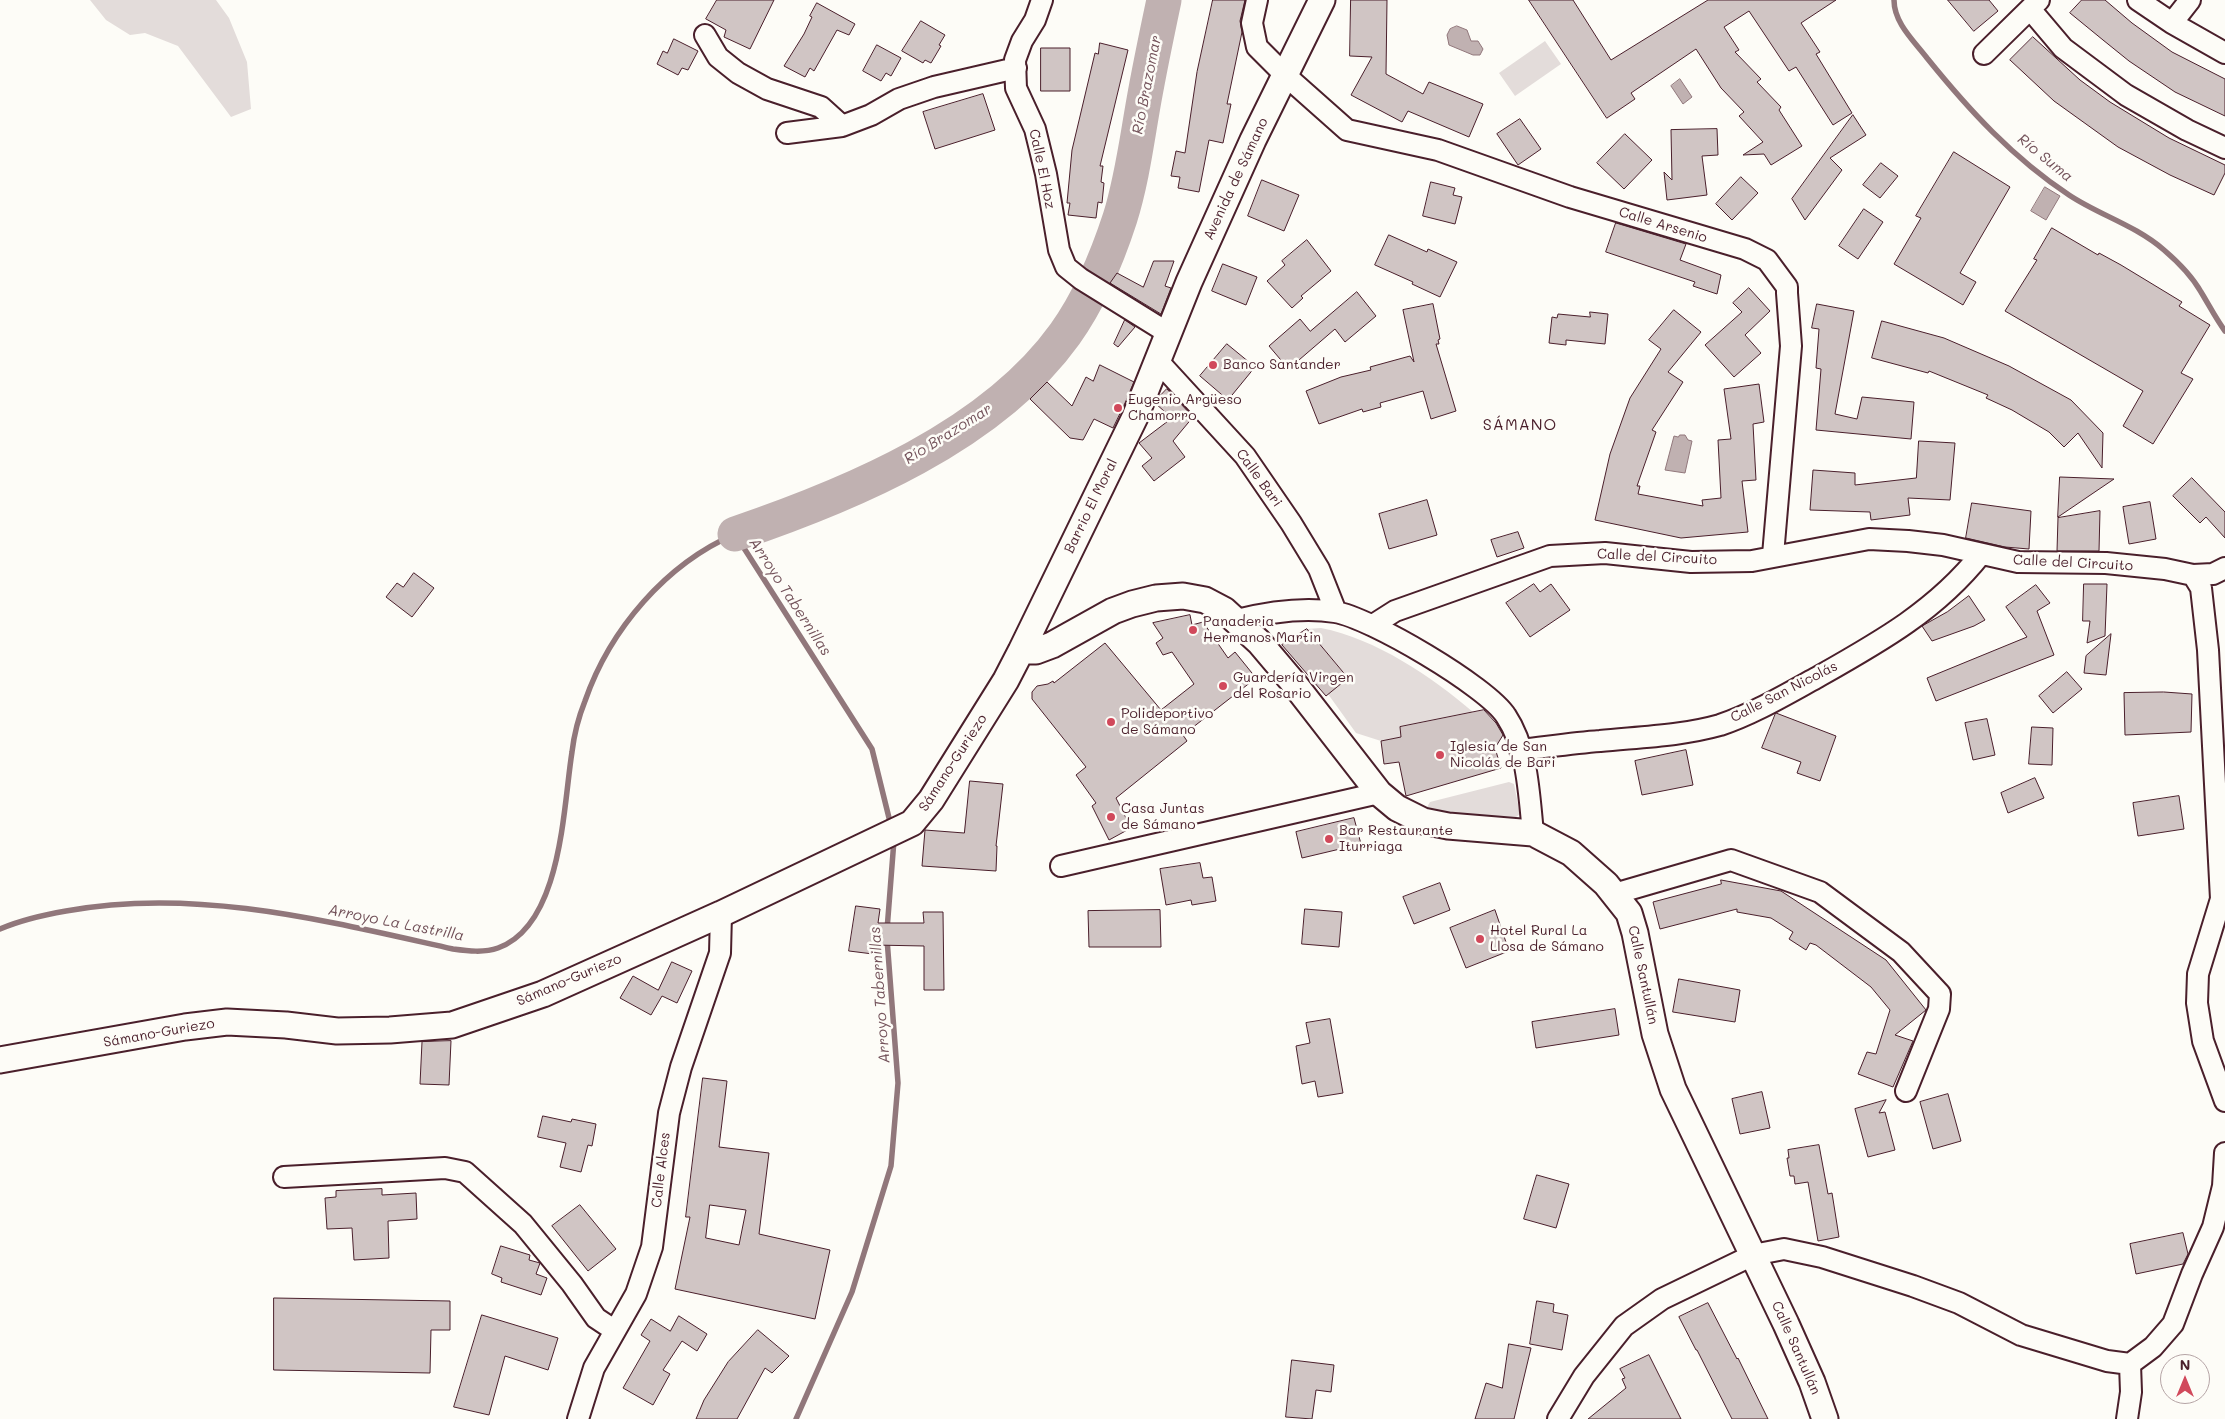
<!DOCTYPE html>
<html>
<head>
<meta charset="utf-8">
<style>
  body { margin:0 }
  #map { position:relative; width:2225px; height:1419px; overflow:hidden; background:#fdfcf7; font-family:Mali,sans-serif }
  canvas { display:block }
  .north { position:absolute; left:2160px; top:1354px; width:50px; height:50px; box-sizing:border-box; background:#fdfcf7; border:1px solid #b5a4a5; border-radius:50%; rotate:0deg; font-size:14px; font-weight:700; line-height:20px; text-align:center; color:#4a1f2b }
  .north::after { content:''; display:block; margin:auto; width:18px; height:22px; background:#d1495b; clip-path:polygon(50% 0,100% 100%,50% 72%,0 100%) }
</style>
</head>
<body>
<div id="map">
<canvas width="2225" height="1419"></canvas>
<div class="north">N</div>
</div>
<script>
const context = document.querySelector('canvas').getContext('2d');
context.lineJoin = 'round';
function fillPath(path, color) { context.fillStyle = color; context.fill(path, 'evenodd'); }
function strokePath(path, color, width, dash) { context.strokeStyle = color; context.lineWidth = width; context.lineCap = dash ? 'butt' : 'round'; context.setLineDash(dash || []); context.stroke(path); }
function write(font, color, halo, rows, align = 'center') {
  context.font = font + ' Mali,sans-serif'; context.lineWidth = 5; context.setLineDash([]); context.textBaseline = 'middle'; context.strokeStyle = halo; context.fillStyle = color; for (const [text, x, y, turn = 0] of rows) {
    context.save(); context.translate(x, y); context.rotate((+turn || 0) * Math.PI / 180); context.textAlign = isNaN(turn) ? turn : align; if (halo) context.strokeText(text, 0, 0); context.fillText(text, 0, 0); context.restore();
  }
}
const green = new Path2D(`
  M 90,0 L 216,0 L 229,18 L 247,62 L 251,109 L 231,117 L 178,46 L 145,33 L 130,35 L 106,20 Z
  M 1545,41 L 1561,64 L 1515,96 L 1499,73 Z
  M 1321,628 C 1376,639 1431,676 1473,712 L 1400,727 L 1401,737 L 1381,741 L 1356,733 L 1328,694 L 1348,677 L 1307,629 Z
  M 1509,782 L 1514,784 L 1520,814 L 1516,817 L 1433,814 L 1426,809 L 1430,802 Z`);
const water = new Path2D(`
  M 1457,26 L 1467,30 L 1471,41 L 1478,41 L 1483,49 L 1480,55 L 1473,55 L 1449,45 L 1447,35 L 1450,29 Z
  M 1680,79 L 1692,97 L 1683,104 L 1671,86 Z
  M 2045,187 L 2060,196 L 2046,220 L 2031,211 Z
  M 1680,435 L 1685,435 L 1688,440 L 1692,441 L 1685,473 L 1665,470 L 1674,436 L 1678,437 Z`);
const stream = new Path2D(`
  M 1894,0 C 1894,23 1914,41 1927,58 C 1969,110 2013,158 2069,195 C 2099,215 2135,225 2164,250 C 2178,262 2192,276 2201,292 C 2209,305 2216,319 2225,331
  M 0,929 C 21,920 43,915 66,911 C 196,887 327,921 453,949 C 468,951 484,953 498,948 C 562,925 563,808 572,752 C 574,735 579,716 585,701 C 610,629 666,564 735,534 L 872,749 L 891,826
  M 887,930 L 894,840
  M 796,1419 L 852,1292 L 891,1166 L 898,1083 L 887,939`);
const river = new Path2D(`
  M 735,534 C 850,495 992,436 1065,334 C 1090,299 1107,258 1120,218 C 1132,180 1137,139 1144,100 C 1150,66 1157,33 1164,0`);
const building = new Path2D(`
  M 717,0 L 774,0 L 750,49 L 724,37 L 726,30 L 706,19 Z
  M 1213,0 L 1245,0 L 1240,21 L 1242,32 L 1227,104 L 1231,104 L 1223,143 L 1209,140 L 1199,192 L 1178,188 L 1180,177 L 1171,176 L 1176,151 L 1185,153 L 1197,72 Z
  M 1351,0 L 1387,0 L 1386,74 L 1423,94 L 1429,82 L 1483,104 L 1469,137 L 1408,111 L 1402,122 L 1351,95 L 1372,57 L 1350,56 Z
  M 1529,0 L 1573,0 L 1611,60 L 1708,0 L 1836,0 L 1801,23 L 1820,52 L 1816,54 L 1852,113 L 1833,125 L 1796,67 L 1789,71 L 1749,11 L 1724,27 L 1739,50 L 1735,52 L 1761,79 L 1757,82 L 1781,107 L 1779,110 L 1802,146 L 1771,165 L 1764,154 L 1743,155 L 1763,142 L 1739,116 L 1744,112 L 1721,88 L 1696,49 L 1631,93 L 1635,99 L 1607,118 Z
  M 1948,0 L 1989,0 L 1998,11 L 1974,31 Z
  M 2082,0 L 2105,0 L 2132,23 L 2172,52 L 2225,79 L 2225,116 L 2175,92 L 2129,61 L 2103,40 L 2070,13 Z
  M 817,3 L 855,24 L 849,35 L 837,30 L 814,71 L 810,68 L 805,77 L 784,66 L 804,34 L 812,17 L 810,16 Z
  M 921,21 L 945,35 L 939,45 L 941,46 L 931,63 L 925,60 L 923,63 L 902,51 Z
  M 2033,37 L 2080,80 L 2110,102 L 2169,138 L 2225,165 L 2225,173 L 2214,195 L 2170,175 L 2118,147 L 2054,101 L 2010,60 Z
  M 674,39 L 698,51 L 688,70 L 682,68 L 678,75 L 657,64 L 663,51 L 667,53 Z
  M 1100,43 L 1128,50 L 1100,166 L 1103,166 L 1101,182 L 1104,183 L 1102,203 L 1098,202 L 1096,218 L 1068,215 L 1070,203 L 1067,203 L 1072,150 L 1095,53 L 1098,54 Z
  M 877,45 L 901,58 L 891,76 L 886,73 L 881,81 L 863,71 Z
  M 1041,48 L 1070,48 L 1070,91 L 1041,91 Z
  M 983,94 L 995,130 L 935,149 L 923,112 Z
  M 1853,115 L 1866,135 L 1830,158 L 1842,170 L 1805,220 L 1792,199 Z
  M 1520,119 L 1541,149 L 1518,165 L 1497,134 Z
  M 1717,129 L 1718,155 L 1702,156 L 1707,195 L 1667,200 L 1664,172 L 1672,180 L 1671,130 Z
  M 1625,134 L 1652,160 L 1624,189 L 1597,163 Z
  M 1954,152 L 2010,187 L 1960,273 L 1976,282 L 1963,305 L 1894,264 L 1921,218 L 1916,216 Z
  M 1881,163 L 1898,176 L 1880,198 L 1863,185 Z
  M 1741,177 L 1758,193 L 1732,220 L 1716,204 Z
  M 1262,180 L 1299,195 L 1284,231 L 1248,216 Z
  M 1431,182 L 1455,188 L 1453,195 L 1462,197 L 1455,224 L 1423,216 Z
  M 1864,209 L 1883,222 L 1858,259 L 1839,246 Z
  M 1616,223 L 1686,244 L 1680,260 L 1721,275 L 1717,294 L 1693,286 L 1695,282 L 1606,252 Z
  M 2052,228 L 2098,255 L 2099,253 L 2121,265 L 2182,302 L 2179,306 L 2210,325 L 2181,373 L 2193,379 L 2153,444 L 2123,426 L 2143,391 L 2005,311 L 2037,260 L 2034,259 Z
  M 1389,235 L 1427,252 L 1428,249 L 1457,262 L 1440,297 L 1412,284 L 1413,282 L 1375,265 Z
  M 1307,240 L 1331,271 L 1301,296 L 1303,298 L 1292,308 L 1267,281 L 1285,265 L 1282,261 Z
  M 1154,261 L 1174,261 L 1165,286 L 1171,288 L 1161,314 L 1110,283 L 1117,273 L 1143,287 Z
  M 1223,264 L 1257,277 L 1246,305 L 1212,291 Z
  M 1749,288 L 1770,311 L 1745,335 L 1761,353 L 1734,377 L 1705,345 L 1742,312 L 1733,303 Z
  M 1357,292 L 1376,316 L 1345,342 L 1335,329 L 1292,366 L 1286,366 L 1269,346 L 1300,319 L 1310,331 Z
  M 1433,304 L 1440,339 L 1438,340 L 1439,344 L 1436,344 L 1456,411 L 1431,419 L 1423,391 L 1380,403 L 1381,407 L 1363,412 L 1362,409 L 1319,424 L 1306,391 L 1341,377 L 1371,370 L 1370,367 L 1410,356 L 1414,362 L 1403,310 Z
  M 1817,304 L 1854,311 L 1835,414 L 1857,419 L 1862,397 L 1914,402 L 1911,439 L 1816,430 L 1821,369 L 1816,368 L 1819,329 L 1812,328 Z
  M 1674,310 L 1701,332 L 1668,372 L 1683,382 L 1652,430 L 1656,432 L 1637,486 L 1640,486 L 1638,494 L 1703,506 L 1702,500 L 1721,498 L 1718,440 L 1731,439 L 1724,389 L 1759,384 L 1764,422 L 1753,424 L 1756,480 L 1742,481 L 1748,532 L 1681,538 L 1595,520 L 1610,454 L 1630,398 L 1661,349 L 1649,340 Z
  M 1590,312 L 1608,314 L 1605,344 L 1566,340 L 1566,345 L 1549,343 L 1552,317 L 1557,318 L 1558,314 L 1590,317 Z
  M 1125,320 L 1135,327 L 1118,347 L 1114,344 Z
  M 1882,321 L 1944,338 L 2009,366 L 2071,400 L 2103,433 L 2102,468 L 2078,433 L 2064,447 L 2049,432 L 2012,410 L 1986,398 L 1988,395 L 1929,371 L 1928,373 L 1872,358 Z
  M 1227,344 L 1255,367 L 1228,400 L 1200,376 Z
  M 1100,365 L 1134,382 L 1126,401 L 1113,428 L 1094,419 L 1083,440 L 1070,438 L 1030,399 L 1047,382 L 1072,406 L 1086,377 L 1093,381 Z
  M 1167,389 L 1193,417 L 1173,441 L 1185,457 L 1154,481 L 1142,466 L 1152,458 L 1139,443 L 1172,418 L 1156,404 L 1158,398 Z
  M 1919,441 L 1955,443 L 1950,500 L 1908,498 L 1910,515 L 1871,520 L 1870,512 L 1810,510 L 1813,470 L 1855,473 L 1855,485 L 1916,478 Z
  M 2060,477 L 2114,479 L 2058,517 Z
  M 2192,478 L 2225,512 L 2225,538 L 2206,517 L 2200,523 L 2173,496 Z
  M 1427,500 L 1437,535 L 1389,549 L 1379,514 Z
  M 2150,502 L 2156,539 L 2129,544 L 2123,507 Z
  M 1972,503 L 2031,511 L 2029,549 L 2005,547 L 1966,538 Z
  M 2100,511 L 2099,551 L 2057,551 L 2058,518 Z
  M 1518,532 L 1524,548 L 1497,557 L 1491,540 Z
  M 414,573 L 434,588 L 412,617 L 386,597 L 397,583 L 403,587 Z
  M 1534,584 L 1540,592 L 1551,584 L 1570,610 L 1530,637 L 1506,603 Z
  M 2084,584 L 2107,584 L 2105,636 L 2087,643 L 2090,621 L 2083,621 Z
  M 2036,585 L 2050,603 L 2037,611 L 2054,655 L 1936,701 L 1927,678 L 2027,637 L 2006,607 Z
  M 1969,596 L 1985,620 L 1974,626 L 1932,641 L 1922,626 L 1947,612 Z
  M 1190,615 L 1192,625 L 1203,622 L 1228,658 L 1235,652 L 1256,678 L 1183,735 L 1187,741 L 1116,798 L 1131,828 L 1109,840 L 1092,806 L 1096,803 L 1076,775 L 1086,767 L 1032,699 L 1032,692 L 1037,686 L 1048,684 L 1053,681 L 1054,683 L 1105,643 L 1161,710 L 1194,684 L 1172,652 L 1163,655 L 1156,643 L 1163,638 L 1153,623 Z
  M 1307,629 L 1348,678 L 1326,696 L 1282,645 Z
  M 2111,634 L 2106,675 L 2084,673 L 2086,656 Z
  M 2067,672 L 2082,689 L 2053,713 L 2039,696 Z
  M 2164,692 L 2192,694 L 2191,732 L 2125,735 L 2124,693 Z
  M 1484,710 L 1496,723 L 1503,735 L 1495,748 L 1501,768 L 1406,796 L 1399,762 L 1384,764 L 1381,741 L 1401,737 L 1400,727 Z
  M 1776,713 L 1836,736 L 1820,781 L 1797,773 L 1801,762 L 1762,748 Z
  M 1987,719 L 1995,755 L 1973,760 L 1965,723 Z
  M 2032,727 L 2053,728 L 2052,765 L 2029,764 Z
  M 1686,750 L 1693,785 L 1642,795 L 1635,761 Z
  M 2035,778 L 2044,798 L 2008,813 L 2001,793 Z
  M 970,781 L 1003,784 L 996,846 L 997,846 L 996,871 L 922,866 L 925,830 L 964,833 Z
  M 2179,796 L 2184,829 L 2138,836 L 2133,803 Z
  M 1354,818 L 1361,844 L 1302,858 L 1296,832 Z
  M 1200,863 L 1203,878 L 1212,877 L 1216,901 L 1192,905 L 1191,900 L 1166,905 L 1160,869 Z
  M 1721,880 L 1781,891 L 1886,960 L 1926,1010 L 1895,1035 L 1913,1041 L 1893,1087 L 1858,1074 L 1867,1052 L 1876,1054 L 1890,1010 L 1871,987 L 1816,945 L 1810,943 L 1806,950 L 1789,939 L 1793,932 L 1771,918 L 1737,912 L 1737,909 L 1660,929 L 1653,902 L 1721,884 Z
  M 1440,883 L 1450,910 L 1414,924 L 1403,897 Z
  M 856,906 L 880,909 L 878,923 L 924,923 L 923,912 L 943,912 L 944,990 L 924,990 L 924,946 L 874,945 L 873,954 L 849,951 Z
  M 1305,909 L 1342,912 L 1339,947 L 1302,944 Z
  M 1160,910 L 1161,947 L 1089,947 L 1088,911 Z
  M 1495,910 L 1509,951 L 1466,968 L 1450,928 Z
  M 672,962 L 692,971 L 677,1003 L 662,996 L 651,1015 L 620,998 L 633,976 L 658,990 Z
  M 1679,979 L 1740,990 L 1735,1022 L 1673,1012 Z
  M 1615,1009 L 1619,1035 L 1536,1048 L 1532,1022 Z
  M 1330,1019 L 1343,1093 L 1318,1097 L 1315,1081 L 1302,1084 L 1296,1046 L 1310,1043 L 1306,1023 Z
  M 451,1041 L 449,1085 L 420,1084 L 422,1042 Z
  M 703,1078 L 727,1081 L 719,1147 L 769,1153 L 759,1234 L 830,1250 L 815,1319 L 675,1289 L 690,1217 L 686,1217 ZM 710,1205 L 746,1210 L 739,1245 L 706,1238 Z
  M 1762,1092 L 1770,1128 L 1740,1134 L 1732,1099 Z
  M 1948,1094 L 1961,1141 L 1933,1149 L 1920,1102 Z
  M 1886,1100 L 1879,1113 L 1885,1112 L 1895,1150 L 1868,1157 L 1855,1109 Z
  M 543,1116 L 571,1122 L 572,1119 L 596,1124 L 592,1146 L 588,1145 L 581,1172 L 560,1167 L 566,1143 L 538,1137 Z
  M 1819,1145 L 1828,1194 L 1832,1193 L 1839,1237 L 1818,1241 L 1808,1182 L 1795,1184 L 1794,1176 L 1790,1176 L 1787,1158 L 1789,1158 L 1788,1150 Z
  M 1537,1175 L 1569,1184 L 1556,1228 L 1524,1219 Z
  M 382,1189 L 382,1195 L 416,1193 L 417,1219 L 388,1221 L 389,1258 L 354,1260 L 352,1228 L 327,1229 L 325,1198 L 336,1197 L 336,1191 Z
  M 580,1205 L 616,1249 L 588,1271 L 552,1226 Z
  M 2183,1233 L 2188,1254 L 2183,1264 L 2136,1274 L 2130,1244 Z
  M 501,1246 L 530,1255 L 529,1260 L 540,1263 L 536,1274 L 547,1278 L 541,1295 L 501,1282 L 502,1278 L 492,1274 Z
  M 274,1298 L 450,1301 L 450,1330 L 431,1330 L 430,1373 L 274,1370 Z
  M 1537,1301 L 1554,1304 L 1553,1312 L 1568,1315 L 1562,1350 L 1530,1344 Z
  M 1708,1303 L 1737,1359 L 1738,1358 L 1768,1419 L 1732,1419 L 1697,1350 L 1696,1350 L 1679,1317 Z
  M 482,1315 L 558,1338 L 548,1370 L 505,1356 L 489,1415 L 454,1407 Z
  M 679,1316 L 707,1334 L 697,1351 L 682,1341 L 663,1370 L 670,1374 L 653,1405 L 623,1388 L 650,1341 L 641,1335 L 651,1319 L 670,1331 Z
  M 758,1330 L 789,1356 L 772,1373 L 765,1368 L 737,1419 L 696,1419 L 704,1400 L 728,1362 Z
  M 1509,1344 L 1531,1348 L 1514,1419 L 1475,1419 L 1486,1383 L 1502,1388 Z
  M 1649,1355 L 1681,1419 L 1588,1419 L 1626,1388 L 1622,1379 L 1625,1378 L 1620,1369 Z
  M 1292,1360 L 1334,1365 L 1331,1392 L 1316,1390 L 1312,1419 L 1286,1417 Z`);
const minor = new Path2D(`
  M 1042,0 L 1035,20 L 1022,41 L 1015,60 L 1016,88 L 1035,129 L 1046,174 L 1059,250 L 1066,267 L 1081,279 L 1168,333
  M 1257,0 L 1252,23 L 1257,47 L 1285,75 L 1347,130 L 1438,150 L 1570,197 L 1745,249 L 1767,260 L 1787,287 L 1787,293 L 1791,346 L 1773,555
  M 2138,0 L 2172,23 L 2225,53
  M 2030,9 L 2063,48 L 2126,95 L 2187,130 L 2225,148
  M 2172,23 L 2190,0
  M 705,35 L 718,57 L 738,73 L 767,89 L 821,107 L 842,126
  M 1984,54 L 2039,0
  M 787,133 L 842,126 L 871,115 L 899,99 L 934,87 L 1016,68
  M 1157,360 L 1245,456 L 1291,523 L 1319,569 L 1336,612
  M 2193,575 L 2201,588 L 2208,650 L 2221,899 L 2198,974 L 2197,1003 L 2203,1041 L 2225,1101
  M 1237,620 C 1269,612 1303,607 1335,612 C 1369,617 1488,687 1506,716 C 1528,749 1529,795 1533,833
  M 1373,625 L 1395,611 L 1550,556 L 1605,553 L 1691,562 L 1752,561 L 1869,539 L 1908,541 L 1943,545 L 2018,562 L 2106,563 L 2165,569 L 2193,575 L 2213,574 L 2225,568
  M 1520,750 C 1547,747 1573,743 1600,741 C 1640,737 1681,736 1720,725 C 1753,714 1785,695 1816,678 C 1878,643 1936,611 1981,554
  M 1061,866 L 1379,793
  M 1614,894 L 1731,860 L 1820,892 L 1901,952 L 1940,994 L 1939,1009 L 1906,1091
  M 284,1177 L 445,1168 L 465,1172 L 523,1224 L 572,1284 L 596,1318 L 614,1330
  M 578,1419 L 594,1368 L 636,1294 L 652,1247 L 669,1113 L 681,1067 L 720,953 L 721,914
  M 1558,1419 L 1584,1376 L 1624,1326 L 1662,1299 L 1753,1255 L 1784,1249 L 1822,1257 L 1913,1286 L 1959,1303 L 2021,1335 L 2107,1361 L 2130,1364 L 2153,1347 L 2173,1324 L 2192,1274 L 2213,1227 L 2223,1186 L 2225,1153
  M 2127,1419 L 2131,1392 L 2130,1364`);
const tertiary = new Path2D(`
  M 1021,651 L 1036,651 L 1052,645 L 1113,611 L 1132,604 L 1156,598 L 1183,596 L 1205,600 L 1224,610 L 1259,642 L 1292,681 L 1379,793 L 1397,808 L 1423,821 L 1448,826 L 1533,833 L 1571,853 L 1606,884 L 1629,913 L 1635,933 L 1655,1034 L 1673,1089 L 1786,1324 L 1812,1382 L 1825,1419
  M 0,1060 L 185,1027 L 227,1022 L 286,1025 L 337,1031 L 390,1030 L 452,1025 L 543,994 L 721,914 L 912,823 L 931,800 L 1006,680 L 1021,651 L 1135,417 L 1189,282 L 1253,140 L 1322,0`);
const markers = [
  [1213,365,5,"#d1495b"],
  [1118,408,5,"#d1495b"],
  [1193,630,5,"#d1495b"],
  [1223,686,5,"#d1495b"],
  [1111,722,5,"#d1495b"],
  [1440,755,5,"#d1495b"],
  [1111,817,5,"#d1495b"],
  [1329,839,5,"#d1495b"],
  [1480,939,5,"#d1495b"]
];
const streetNames = [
  ["Calle El Hoz",1042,169,78],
  ["Avenida de Sámano",1236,179,-65],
  ["Calle Arsenio",1663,225,17],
  ["Calle Bari",1259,478,54],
  ["Barrio El Moral",1091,506,-64],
  ["Calle del Circuito",1657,557,3],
  ["Calle del Circuito",2073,563,3],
  ["Calle San Nicolás",1784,692,-27],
  ["Sámano-Guriezo",953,763,-57],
  ["Calle Santullán",1643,975,78],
  ["Sámano-Guriezo",569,980,-23],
  ["Sámano-Guriezo",159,1033,-10],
  ["Calle Alces",661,1170,-83],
  ["Calle Santullán",1796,1348,66]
];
const poiNames = [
  ["Banco Santander",1223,365],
  ["Eugenio Argüeso",1128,400],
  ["Chamorro",1128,416],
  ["Panaderia",1203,622],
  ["Hermanos Martin",1203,638],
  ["Guardería Virgen",1233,678],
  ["del Rosario",1233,694],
  ["Polideportivo",1121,714],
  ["de Sámano",1121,730],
  ["Iglesia de San",1450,747],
  ["Nicolás de Bari",1450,763],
  ["Casa Juntas",1121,809],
  ["de Sámano",1121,825],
  ["Bar Restaurante",1339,831],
  ["Iturriaga",1339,847],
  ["Hotel Rural La",1490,931],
  ["Llosa de Sámano",1490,947]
];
const waterNames = [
  ["Río Brazomar",1147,85,-79],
  ["Río Suma",2045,158,39],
  ["Río Brazomar",948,434,-32],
  ["Arroyo Tabernillas",790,597,57],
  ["Arroyo La Lastrilla",396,923,11],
  ["Arroyo Tabernillas",880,995,-94]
];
const quarterNames = [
  ["SÁMANO",1520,425]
];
fillPath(green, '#e3dcda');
fillPath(water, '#c0b1b1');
strokePath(water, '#91777b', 1);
strokePath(stream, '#91777b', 5.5);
strokePath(river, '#c0b1b1', 35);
fillPath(building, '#d0c5c4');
strokePath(building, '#4a1f2b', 1);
strokePath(minor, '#4a1f2b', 24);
strokePath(tertiary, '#4a1f2b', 29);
strokePath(minor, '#fdfcf7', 20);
strokePath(tertiary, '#fdfcf7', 25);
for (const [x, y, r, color] of markers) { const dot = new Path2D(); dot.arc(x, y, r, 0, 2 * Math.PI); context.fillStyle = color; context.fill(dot); strokePath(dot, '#fdfcf7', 2); }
write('14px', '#4a1f2b', '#fdfcf7', streetNames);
write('14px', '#4a1f2b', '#fdfcf7', poiNames, 'left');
write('italic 15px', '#73525a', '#fdfcf7', waterNames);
context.letterSpacing = '1px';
write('16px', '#4a1f2b', '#fdfcf7', quarterNames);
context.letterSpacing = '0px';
</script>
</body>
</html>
